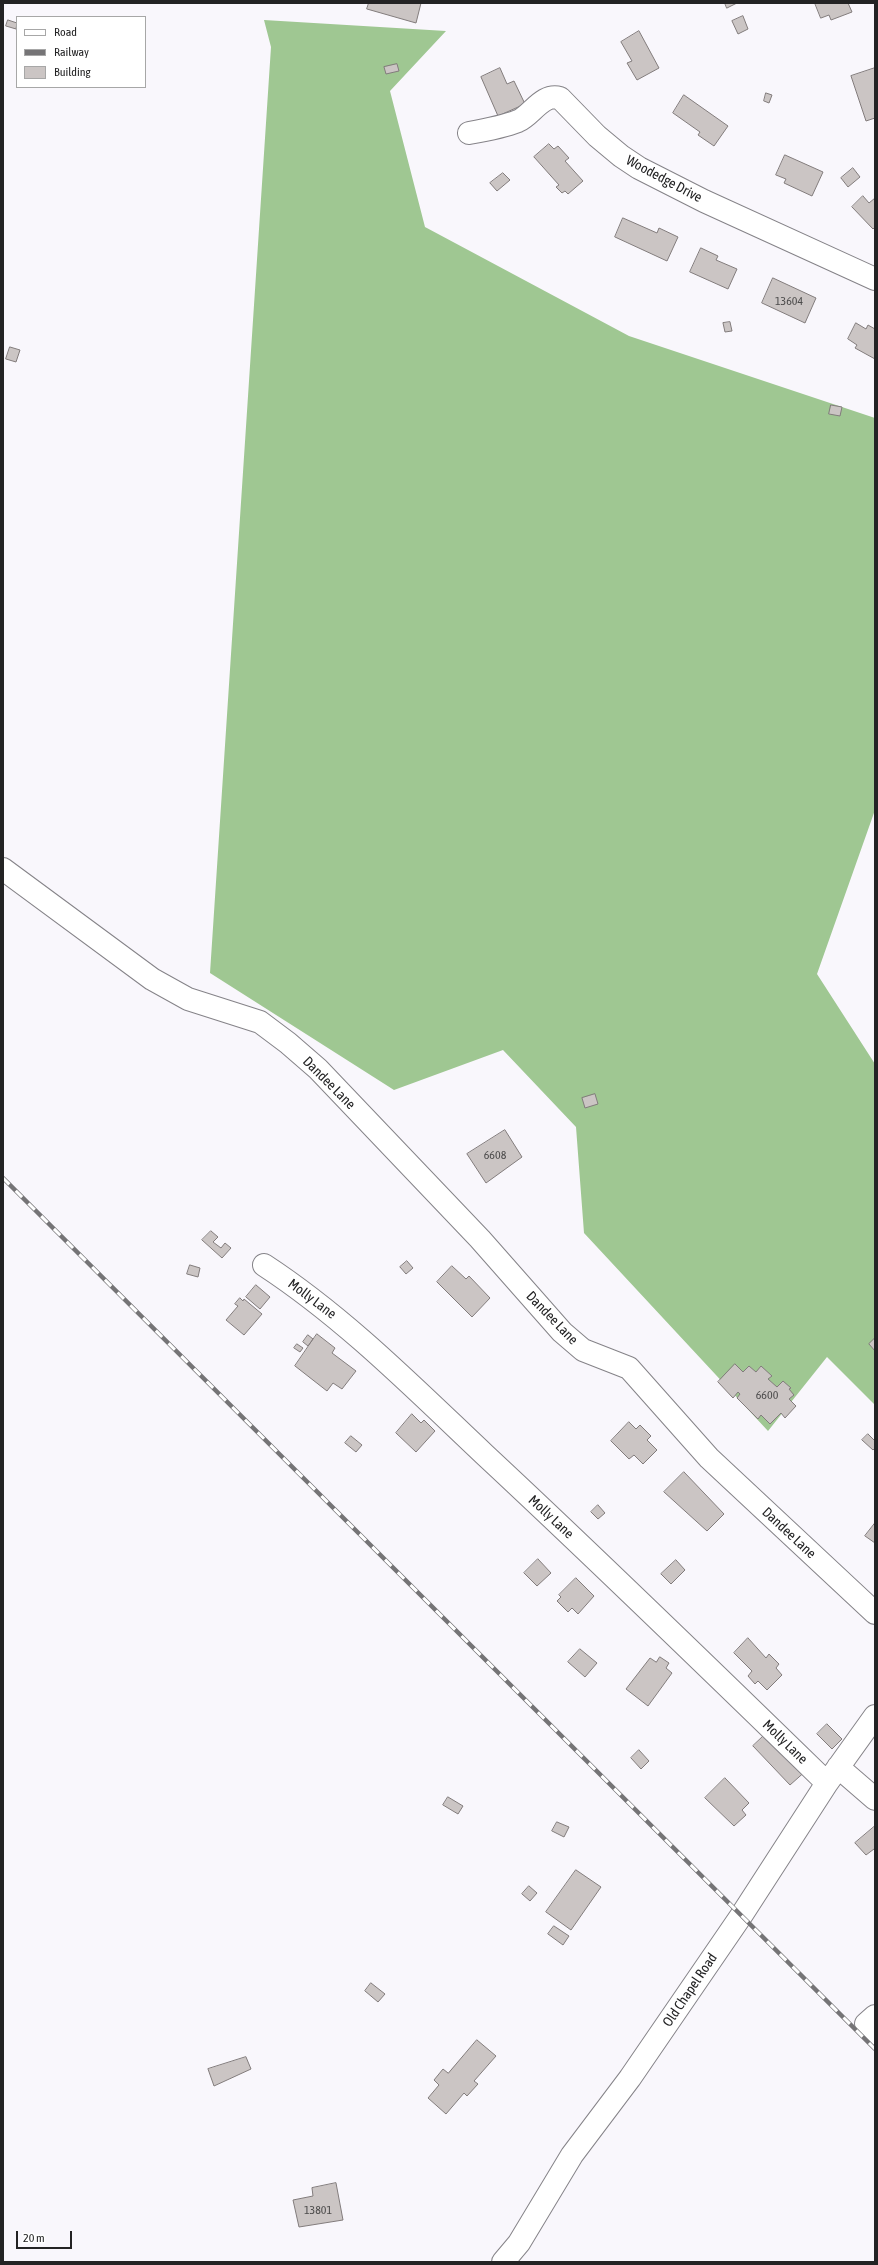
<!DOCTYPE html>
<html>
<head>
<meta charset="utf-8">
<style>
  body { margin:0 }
  #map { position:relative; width:878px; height:2265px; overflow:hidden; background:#f9f7fc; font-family:"Asap Condensed",sans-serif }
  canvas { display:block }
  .frame { position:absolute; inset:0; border:4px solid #232324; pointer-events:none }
  .legend { position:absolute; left:16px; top:16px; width:130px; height:72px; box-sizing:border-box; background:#fff; border:1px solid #a7a7a7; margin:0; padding:5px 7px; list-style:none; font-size:12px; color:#232324 }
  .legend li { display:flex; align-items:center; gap:8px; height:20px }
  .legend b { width:20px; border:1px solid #a7a7a7 }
  .scale { position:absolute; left:16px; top:2231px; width:56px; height:18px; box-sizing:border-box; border:2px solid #232324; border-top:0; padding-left:5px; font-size:12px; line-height:14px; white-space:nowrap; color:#232324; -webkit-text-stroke:3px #fff; paint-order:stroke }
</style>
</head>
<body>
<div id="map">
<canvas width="878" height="2265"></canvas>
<div class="frame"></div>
<ul class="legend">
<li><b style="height:5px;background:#fff"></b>Road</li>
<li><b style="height:5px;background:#757476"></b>Railway</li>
<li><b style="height:11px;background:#cbc5c4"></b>Building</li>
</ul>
<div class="scale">20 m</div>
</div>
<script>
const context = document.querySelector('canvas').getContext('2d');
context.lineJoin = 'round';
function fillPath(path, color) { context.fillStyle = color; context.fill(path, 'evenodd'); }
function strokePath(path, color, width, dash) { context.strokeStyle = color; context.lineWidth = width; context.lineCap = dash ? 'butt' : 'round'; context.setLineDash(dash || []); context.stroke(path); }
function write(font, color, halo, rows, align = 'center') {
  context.font = font + ' "Asap Condensed",sans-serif'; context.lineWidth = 3; context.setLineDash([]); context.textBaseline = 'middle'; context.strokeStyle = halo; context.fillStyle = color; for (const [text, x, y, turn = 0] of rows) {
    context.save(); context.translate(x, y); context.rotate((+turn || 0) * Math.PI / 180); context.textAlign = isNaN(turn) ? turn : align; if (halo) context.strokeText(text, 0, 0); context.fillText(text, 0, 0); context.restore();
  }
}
const forest = new Path2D(`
  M 264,20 L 446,31 L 390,91 L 425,227 L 629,336 L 875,418 L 875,810 L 817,974 L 875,1064 L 875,1405 L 827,1357 L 768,1431 L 584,1233 L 576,1127 L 503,1050 L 394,1090 L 210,973 L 271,47 Z`);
const building = new Path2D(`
  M 369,3 L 421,3 L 416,23 L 367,9 Z
  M 725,3 L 737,3 L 727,8 Z
  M 815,3 L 848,3 L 852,12 L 831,20 L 829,15 L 821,18 Z
  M 743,16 L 748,29 L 738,34 L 732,21 Z
  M 8,20 L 17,23 L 16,29 L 6,26 Z
  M 639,31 L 659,68 L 637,80 L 627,63 L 632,61 L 621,42 Z
  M 397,64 L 399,71 L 386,74 L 384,67 Z
  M 500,68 L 507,84 L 514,81 L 525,104 L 498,116 L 481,77 Z
  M 875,68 L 875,118 L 866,121 L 851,76 Z
  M 766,93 L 772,95 L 769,103 L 764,101 Z
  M 684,95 L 728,126 L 714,146 L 698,135 L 700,132 L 673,113 Z
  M 549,144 L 554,149 L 558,146 L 569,158 L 565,161 L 583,181 L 568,194 L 565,191 L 562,193 L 556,187 L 559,185 L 534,157 Z
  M 785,155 L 823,172 L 812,196 L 784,183 L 786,179 L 776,175 Z
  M 853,168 L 860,177 L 848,187 L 841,178 Z
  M 503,173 L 510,180 L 497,191 L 490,183 Z
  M 863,196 L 869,203 L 875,198 L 875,227 L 873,229 L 852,207 Z
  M 623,218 L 657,233 L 659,228 L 678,237 L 667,261 L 615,237 Z
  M 701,248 L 718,256 L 716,260 L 737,269 L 728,289 L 690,272 Z
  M 773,278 L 816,298 L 805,323 L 762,303 Z
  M 730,322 L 732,331 L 725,332 L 723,323 Z
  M 856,323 L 866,329 L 868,325 L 875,329 L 875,359 L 855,348 L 857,345 L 848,339 Z
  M 10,347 L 20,350 L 16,362 L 6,359 Z
  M 831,405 L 842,407 L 840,416 L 829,414 Z
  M 595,1094 L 598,1104 L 585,1108 L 582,1098 Z
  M 505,1130 L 522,1157 L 486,1183 L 467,1154 Z
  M 211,1231 L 218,1237 L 213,1242 L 221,1248 L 225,1243 L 231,1248 L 222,1258 L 202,1240 Z
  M 407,1261 L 413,1268 L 406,1274 L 400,1267 Z
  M 190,1265 L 200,1268 L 198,1277 L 187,1274 Z
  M 452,1266 L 466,1279 L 469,1276 L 490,1298 L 472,1317 L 437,1282 Z
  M 256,1285 L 270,1297 L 260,1309 L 246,1297 Z
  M 240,1298 L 243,1301 L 244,1299 L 262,1314 L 244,1335 L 226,1320 L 238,1306 L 235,1304 Z
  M 317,1334 L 335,1348 L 332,1353 L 356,1371 L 342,1389 L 333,1383 L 327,1391 L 295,1366 Z
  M 308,1335 L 313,1339 L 308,1346 L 303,1342 Z
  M 875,1338 L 875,1351 L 869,1344 Z
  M 297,1344 L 303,1348 L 300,1352 L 294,1348 Z
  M 735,1364 L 743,1372 L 749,1366 L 756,1372 L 761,1366 L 772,1376 L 768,1379 L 777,1387 L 783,1381 L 791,1388 L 789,1389 L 794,1395 L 789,1399 L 796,1406 L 785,1418 L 781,1413 L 770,1424 L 761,1415 L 758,1419 L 737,1398 L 740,1394 L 738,1392 L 733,1398 L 718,1382 Z
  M 412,1414 L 421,1423 L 424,1420 L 435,1431 L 416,1452 L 396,1433 Z
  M 629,1422 L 636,1429 L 640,1425 L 651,1436 L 647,1440 L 657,1450 L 643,1464 L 634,1455 L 629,1459 L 611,1441 Z
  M 868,1434 L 875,1441 L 875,1448 L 873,1450 L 862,1440 Z
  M 351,1436 L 362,1445 L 356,1452 L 345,1443 Z
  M 684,1472 L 724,1514 L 707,1531 L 664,1492 Z
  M 598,1505 L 605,1513 L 598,1519 L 591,1512 Z
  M 875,1523 L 875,1543 L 865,1536 Z
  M 538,1559 L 551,1573 L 537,1586 L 524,1573 Z
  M 676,1560 L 685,1570 L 671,1584 L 661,1574 Z
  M 576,1578 L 594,1596 L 578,1614 L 572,1608 L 568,1612 L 557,1601 L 561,1597 L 559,1595 Z
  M 748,1638 L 766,1658 L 769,1654 L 779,1664 L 776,1668 L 782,1675 L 767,1690 L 758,1681 L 755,1684 L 748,1676 L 752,1671 L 734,1653 Z
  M 580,1649 L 597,1663 L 585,1677 L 568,1662 Z
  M 660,1657 L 669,1663 L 666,1668 L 672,1673 L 648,1706 L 626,1689 L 650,1658 L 656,1662 Z
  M 827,1724 L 842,1739 L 832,1749 L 817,1734 Z
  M 771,1729 L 808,1769 L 790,1785 L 753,1746 Z
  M 639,1750 L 649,1761 L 641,1769 L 631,1758 Z
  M 725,1778 L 749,1803 L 742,1810 L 746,1815 L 734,1826 L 705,1798 Z
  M 448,1797 L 463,1806 L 458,1814 L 443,1805 Z
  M 557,1822 L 569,1827 L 564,1837 L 552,1831 Z
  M 875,1826 L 875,1851 L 874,1849 L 866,1855 L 855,1843 Z
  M 576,1870 L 601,1887 L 571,1930 L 546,1912 Z
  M 529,1886 L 537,1893 L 530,1901 L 522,1894 Z
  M 554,1926 L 569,1936 L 563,1945 L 548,1934 Z
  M 371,1983 L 385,1994 L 378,2002 L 365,1991 Z
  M 477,2040 L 496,2056 L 474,2081 L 478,2084 L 467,2096 L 464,2093 L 446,2114 L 428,2098 L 439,2085 L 434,2080 L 443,2069 L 448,2073 Z
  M 246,2057 L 251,2069 L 214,2086 L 208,2069 Z
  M 336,2183 L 343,2220 L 299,2227 L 293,2200 L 313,2196 L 312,2188 Z`);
const minor = new Path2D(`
  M 469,133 C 486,130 503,127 518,121 C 532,115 542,93 560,98 L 597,136 L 621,156 L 639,168 L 704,201 L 875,279
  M 3,869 L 152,979 L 188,999 L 260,1022 L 288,1043 L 318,1069 L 480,1239 L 562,1332 L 583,1350 L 629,1368 L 709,1458 L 875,1613
  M 264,1265 C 345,1318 414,1388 485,1455 C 601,1563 714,1673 827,1783
  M 838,1767 L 875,1799
  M 875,2016 L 866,2024 L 875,2034
  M 503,2262 L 519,2243 L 572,2155 L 630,2078 L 741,1916 L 827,1783 L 875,1716`);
const rail = new Path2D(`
  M 3,1178 L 875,2049`);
const numberNames = [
  ["13604",789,301],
  ["6608",495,1155],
  ["6600",767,1395],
  ["13801",318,2210]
];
const streetNames = [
  ["Woodedge Drive",664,179,28],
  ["Dandee Lane",329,1083,45],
  ["Molly Lane",312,1299,37],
  ["Dandee Lane",552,1318,46],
  ["Molly Lane",551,1517,43],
  ["Dandee Lane",789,1533,43],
  ["Molly Lane",785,1742,44],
  ["Old Chapel Road",690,1990,-56]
];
fillPath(forest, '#9fc792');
fillPath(building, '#cbc5c4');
strokePath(building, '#827c7c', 1);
strokePath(minor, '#858388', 24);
strokePath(minor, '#fff', 22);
strokePath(rail, '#757476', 4.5);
strokePath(rail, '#fff', 3, [9]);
write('12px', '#4d4c4c', null, numberNames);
write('14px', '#232324', '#fff', streetNames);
</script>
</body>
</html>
